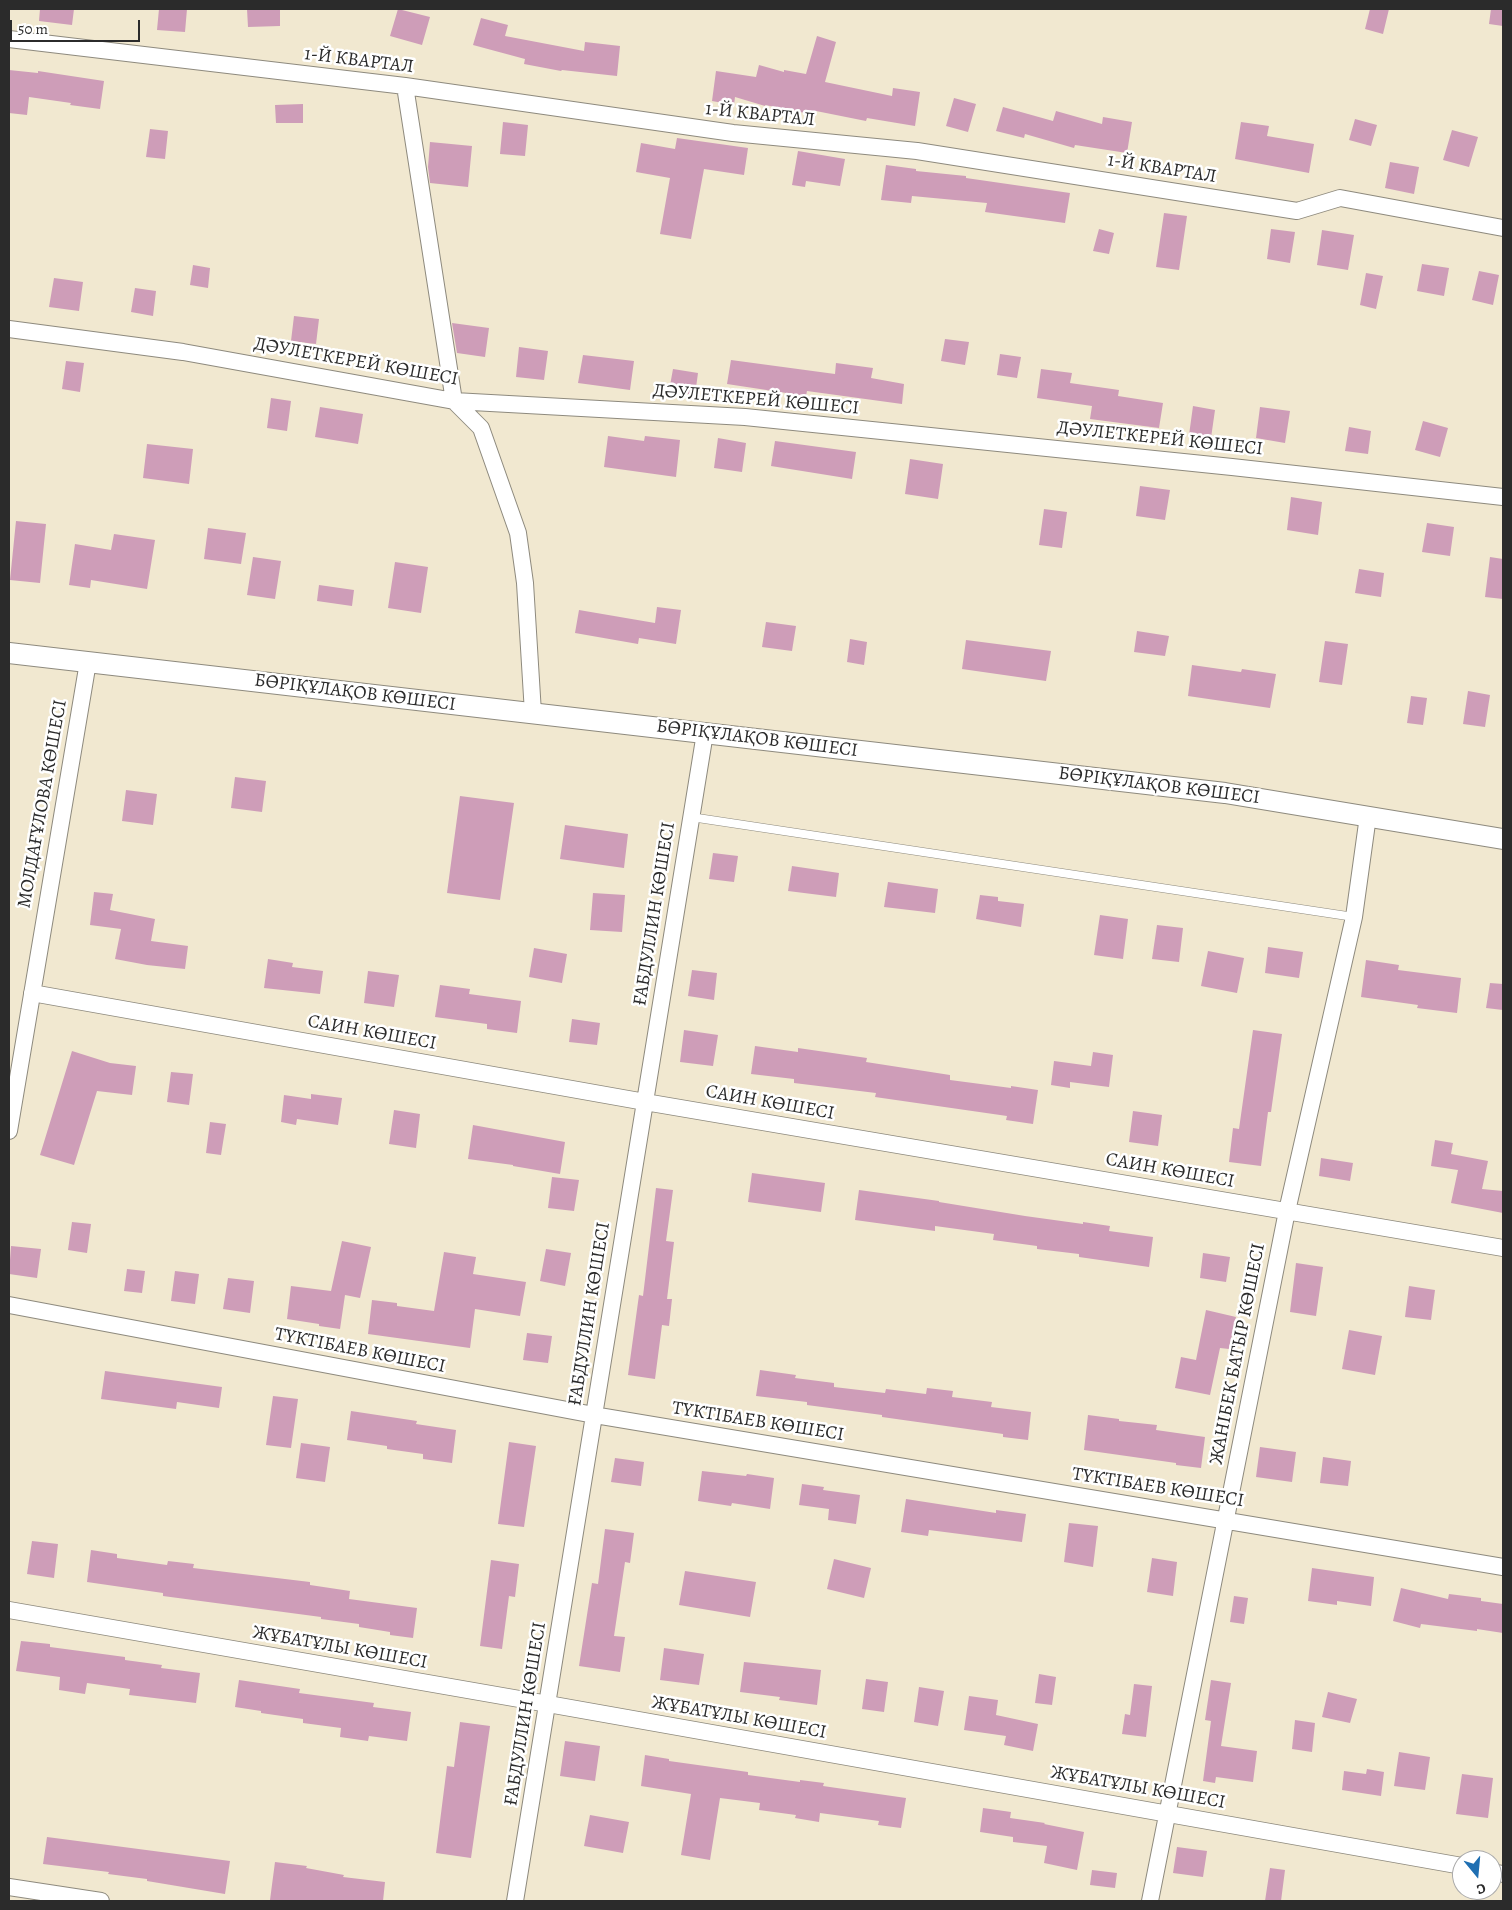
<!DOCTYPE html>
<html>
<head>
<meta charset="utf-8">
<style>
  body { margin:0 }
  #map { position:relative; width:1512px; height:1910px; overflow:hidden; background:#f1e8d0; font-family:Alegreya,serif }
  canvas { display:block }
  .frame { position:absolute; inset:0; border:10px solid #2b2b2b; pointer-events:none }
  .north { position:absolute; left:1452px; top:1850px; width:50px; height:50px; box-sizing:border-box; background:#fff; border:1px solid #aaa; border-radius:50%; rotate:163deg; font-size:14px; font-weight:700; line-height:20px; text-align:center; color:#2b2b2b }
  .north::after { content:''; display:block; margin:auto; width:18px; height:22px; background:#1f6fb2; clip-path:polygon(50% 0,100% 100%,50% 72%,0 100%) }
  .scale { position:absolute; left:10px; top:20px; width:130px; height:22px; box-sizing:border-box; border:2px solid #2b2b2b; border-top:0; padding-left:6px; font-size:15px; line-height:18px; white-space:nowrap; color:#2b2b2b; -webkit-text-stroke:4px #fff; paint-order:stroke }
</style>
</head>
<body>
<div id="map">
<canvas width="1512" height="1910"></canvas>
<div class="frame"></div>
<div class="north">С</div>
<div class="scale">50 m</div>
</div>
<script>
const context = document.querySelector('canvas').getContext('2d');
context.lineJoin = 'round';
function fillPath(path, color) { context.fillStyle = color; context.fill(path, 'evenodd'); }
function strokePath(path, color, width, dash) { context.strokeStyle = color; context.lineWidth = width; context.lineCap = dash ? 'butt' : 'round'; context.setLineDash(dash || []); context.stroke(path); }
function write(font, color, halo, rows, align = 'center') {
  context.font = font + ' Alegreya,serif'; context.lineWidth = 5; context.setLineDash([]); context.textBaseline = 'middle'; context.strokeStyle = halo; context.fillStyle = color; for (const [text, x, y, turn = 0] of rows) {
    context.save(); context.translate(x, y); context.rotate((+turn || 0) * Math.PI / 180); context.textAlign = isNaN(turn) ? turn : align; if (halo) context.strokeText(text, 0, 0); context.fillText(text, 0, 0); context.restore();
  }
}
const building = new Path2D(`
  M 40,9 L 74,9 L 72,25 L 39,21 Z
  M 159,9 L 187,9 L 185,32 L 157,30 Z
  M 247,9 L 280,9 L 280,26 L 248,27 Z
  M 398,9 L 430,17 L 422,45 L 390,36 Z
  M 1370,9 L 1389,9 L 1383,34 L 1365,29 Z
  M 1491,9 L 1503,9 L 1503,26 L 1489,24 Z
  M 481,18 L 508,25 L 505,36 L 584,51 L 585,42 L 620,46 L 617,76 L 562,70 L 561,71 L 524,64 L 525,59 L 473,45 Z
  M 817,36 L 836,42 L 825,82 L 892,96 L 893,88 L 920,92 L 915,126 L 867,118 L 866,121 L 816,111 L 815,115 L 765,105 L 765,106 L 735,97 L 734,105 L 712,101 L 716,71 L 756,77 L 759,65 L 784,72 L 784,70 L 806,74 Z
  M 9,70 L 38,73 L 38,71 L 104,81 L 100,109 L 70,105 L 71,103 L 29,97 L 27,115 L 9,113 Z
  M 954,98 L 976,104 L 968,132 L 946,126 Z
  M 303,104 L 303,123 L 276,123 L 275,105 Z
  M 1003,107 L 1053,121 L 1056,111 L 1102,124 L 1103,117 L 1132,122 L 1127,153 L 1075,145 L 1074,148 L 1025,134 L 1024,138 L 996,131 Z
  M 1355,119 L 1377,125 L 1371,146 L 1349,140 Z
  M 503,122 L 528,125 L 525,156 L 500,154 Z
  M 1241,122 L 1269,126 L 1267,136 L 1314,144 L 1309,173 L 1235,159 Z
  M 150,129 L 168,131 L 165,159 L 146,157 Z
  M 1452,130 L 1478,137 L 1469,167 L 1443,160 Z
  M 677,138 L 748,148 L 744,175 L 704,169 L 691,239 L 660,234 L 670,178 L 636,172 L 641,143 L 675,149 Z
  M 430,142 L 472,146 L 468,187 L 430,183 L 428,167 Z
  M 798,151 L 845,159 L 840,186 L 806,181 L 805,187 L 792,185 Z
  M 1390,162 L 1419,167 L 1414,194 L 1385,188 Z
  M 886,165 L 916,169 L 916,171 L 966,176 L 966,178 L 1070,193 L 1065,223 L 985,212 L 987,203 L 912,196 L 911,203 L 881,200 Z
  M 1164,213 L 1187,216 L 1179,270 L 1156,267 Z
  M 1099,229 L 1114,233 L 1109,254 L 1093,251 Z
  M 1271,229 L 1295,232 L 1290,263 L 1267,259 Z
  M 1322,230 L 1354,235 L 1348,270 L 1317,265 Z
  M 1422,264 L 1449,268 L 1444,296 L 1417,291 Z
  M 193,265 L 210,268 L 208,288 L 190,285 Z
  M 1479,271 L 1499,275 L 1493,305 L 1472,300 Z
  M 1366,273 L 1383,276 L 1376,309 L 1360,305 Z
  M 54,278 L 83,282 L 79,311 L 49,307 Z
  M 135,288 L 156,291 L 153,316 L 131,312 Z
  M 294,316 L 319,319 L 316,344 L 291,341 Z
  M 452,323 L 489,328 L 485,357 L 457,353 Z
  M 945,339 L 969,342 L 965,365 L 941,361 Z
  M 519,347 L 548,351 L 544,380 L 516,377 Z
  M 1000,354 L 1021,357 L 1017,378 L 997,375 Z
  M 583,355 L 634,361 L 630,390 L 578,383 Z
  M 731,360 L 835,374 L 836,363 L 873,368 L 871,378 L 904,384 L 902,404 L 807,391 L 806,396 L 727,384 Z
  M 66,361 L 84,363 L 80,392 L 62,389 Z
  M 673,369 L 698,373 L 695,395 L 669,391 Z
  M 1041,369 L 1072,373 L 1070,383 L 1119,390 L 1118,396 L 1163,403 L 1159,428 L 1090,419 L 1092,406 L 1037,398 Z
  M 271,398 L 291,401 L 287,431 L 267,428 Z
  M 1193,406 L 1215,410 L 1211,438 L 1189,435 Z
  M 320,407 L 363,414 L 358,444 L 315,437 Z
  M 1260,407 L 1290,411 L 1285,443 L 1256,438 Z
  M 1423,421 L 1448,428 L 1440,457 L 1415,450 Z
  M 1349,427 L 1371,431 L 1368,454 L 1345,451 Z
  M 608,436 L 644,441 L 645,436 L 680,440 L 676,477 L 604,467 Z
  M 718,438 L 746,443 L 742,472 L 714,468 Z
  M 775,441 L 856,452 L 852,479 L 771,466 Z
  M 147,444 L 193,449 L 189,484 L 143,478 Z
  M 910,459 L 943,464 L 938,499 L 905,494 Z
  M 1140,486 L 1170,490 L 1165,520 L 1136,516 Z
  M 1291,497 L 1322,502 L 1318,535 L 1287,530 Z
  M 1044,509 L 1067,512 L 1062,548 L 1039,545 Z
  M 16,521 L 46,524 L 40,583 L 10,580 Z
  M 1427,523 L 1454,527 L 1450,556 L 1422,552 Z
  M 208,528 L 246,533 L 241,564 L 204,559 Z
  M 114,534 L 155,540 L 147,589 L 91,580 L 90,588 L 69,585 L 75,544 L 111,550 Z
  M 253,557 L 281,561 L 275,599 L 247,595 Z
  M 1490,557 L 1503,559 L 1503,599 L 1485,597 Z
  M 395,562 L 428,567 L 421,613 L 388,608 Z
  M 1359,569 L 1384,573 L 1381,597 L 1355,593 Z
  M 319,585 L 354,590 L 352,606 L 317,601 Z
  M 657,607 L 681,610 L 676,644 L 639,638 L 638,644 L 575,633 L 579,610 L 655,623 Z
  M 766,622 L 796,626 L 792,651 L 762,647 Z
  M 1137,631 L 1169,636 L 1165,656 L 1134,652 Z
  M 850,639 L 867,642 L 864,665 L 847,662 Z
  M 966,640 L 1051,651 L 1046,681 L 962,669 Z
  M 1325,641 L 1348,644 L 1342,685 L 1319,682 Z
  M 1192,665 L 1241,672 L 1242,669 L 1276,674 L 1270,708 L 1188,696 Z
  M 1468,691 L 1490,695 L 1485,727 L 1463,724 Z
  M 1411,696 L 1427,698 L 1423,725 L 1407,723 Z
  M 235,777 L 266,781 L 262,812 L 231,808 Z
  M 126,790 L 157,794 L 153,825 L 122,821 Z
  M 460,796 L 514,803 L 500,900 L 447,893 Z
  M 565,825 L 628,834 L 624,868 L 560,859 Z
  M 713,853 L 738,856 L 734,882 L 709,879 Z
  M 792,866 L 839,873 L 836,897 L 788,891 Z
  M 888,882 L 938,889 L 935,913 L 884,907 Z
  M 94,892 L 113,894 L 110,910 L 155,919 L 151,941 L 188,946 L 185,969 L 147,965 L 115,959 L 121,929 L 90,925 Z
  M 593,893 L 625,895 L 622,932 L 590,930 Z
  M 980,895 L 998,897 L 998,901 L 1024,904 L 1021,927 L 976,919 Z
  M 1100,915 L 1128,919 L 1123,959 L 1094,955 Z
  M 1157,925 L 1183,928 L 1179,962 L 1152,959 Z
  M 1268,947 L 1303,952 L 1299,978 L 1265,973 Z
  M 534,948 L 567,954 L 562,983 L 529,977 Z
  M 1208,951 L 1244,958 L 1237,993 L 1201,986 Z
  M 268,959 L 293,963 L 292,967 L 323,971 L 320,994 L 264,988 Z
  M 1366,960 L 1399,965 L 1398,970 L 1461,978 L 1457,1013 L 1417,1008 L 1418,1005 L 1361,997 Z
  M 692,970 L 717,973 L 714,1000 L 688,996 Z
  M 368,971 L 399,975 L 394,1007 L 364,1003 Z
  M 1490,983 L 1503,984 L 1503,1010 L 1486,1008 Z
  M 440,985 L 470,989 L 469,994 L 521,1001 L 517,1033 L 487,1029 L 487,1024 L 435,1017 Z
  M 572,1019 L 600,1023 L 597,1045 L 569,1042 Z
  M 684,1030 L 718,1035 L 713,1066 L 680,1062 Z
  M 1253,1030 L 1282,1034 L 1271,1112 L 1268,1112 L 1261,1166 L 1229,1162 L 1233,1128 L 1239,1129 Z
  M 755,1046 L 798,1052 L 798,1048 L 867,1058 L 866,1062 L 950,1075 L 950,1080 L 1011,1088 L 1011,1086 L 1038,1090 L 1033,1124 L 1006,1120 L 1007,1116 L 875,1097 L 876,1093 L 794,1083 L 794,1079 L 751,1074 Z
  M 72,1051 L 110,1063 L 136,1066 L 132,1095 L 97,1091 L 74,1165 L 40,1155 Z
  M 1093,1052 L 1113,1055 L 1109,1087 L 1070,1082 L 1070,1088 L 1051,1085 L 1054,1061 L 1091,1066 Z
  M 171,1072 L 193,1074 L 189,1105 L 167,1102 Z
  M 311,1094 L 342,1098 L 338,1125 L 297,1119 L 296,1125 L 281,1122 L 284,1095 L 311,1099 Z
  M 394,1110 L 420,1114 L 416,1148 L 389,1144 Z
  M 1133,1111 L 1162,1115 L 1158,1146 L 1129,1142 Z
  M 210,1122 L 226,1124 L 221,1155 L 206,1153 Z
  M 473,1125 L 565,1142 L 560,1174 L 513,1166 L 513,1165 L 468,1159 Z
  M 1435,1140 L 1453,1143 L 1451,1154 L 1488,1161 L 1482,1189 L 1503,1191 L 1503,1213 L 1451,1203 L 1458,1170 L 1431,1166 Z
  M 1321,1158 L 1353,1163 L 1350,1181 L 1319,1176 Z
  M 752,1173 L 825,1183 L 821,1212 L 748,1202 Z
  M 552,1177 L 579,1180 L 574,1211 L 548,1208 Z
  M 656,1188 L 673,1190 L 666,1241 L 674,1242 L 667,1299 L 672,1299 L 669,1326 L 662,1325 L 655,1379 L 628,1375 L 639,1295 L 643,1296 Z
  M 859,1190 L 939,1201 L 939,1202 L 1025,1216 L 1083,1224 L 1083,1222 L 1110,1226 L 1109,1231 L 1153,1237 L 1149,1267 L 1079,1257 L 1079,1254 L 1037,1249 L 1037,1246 L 993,1240 L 994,1234 L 935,1226 L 935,1231 L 855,1220 Z
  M 72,1222 L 91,1224 L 87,1253 L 68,1250 Z
  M 342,1241 L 371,1247 L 360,1298 L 345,1295 L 340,1329 L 319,1326 L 319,1324 L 287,1319 L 291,1286 L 331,1291 Z
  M 11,1246 L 41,1249 L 37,1278 L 9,1274 Z
  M 546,1249 L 571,1253 L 565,1286 L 540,1281 Z
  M 444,1252 L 476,1257 L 473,1274 L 526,1282 L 520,1316 L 475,1309 L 470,1348 L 368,1334 L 372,1300 L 397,1303 L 397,1306 L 434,1311 Z
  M 1203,1253 L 1230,1257 L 1226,1282 L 1200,1278 Z
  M 1296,1263 L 1323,1267 L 1316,1316 L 1290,1312 Z
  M 127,1269 L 145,1271 L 142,1293 L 124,1291 Z
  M 175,1271 L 199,1274 L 195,1304 L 171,1301 Z
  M 228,1278 L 254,1281 L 250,1313 L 223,1309 Z
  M 1409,1286 L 1435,1290 L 1431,1320 L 1405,1317 Z
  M 1206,1310 L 1236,1317 L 1229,1349 L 1220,1348 L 1210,1395 L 1175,1388 L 1181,1357 L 1196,1360 Z
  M 1349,1330 L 1382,1336 L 1375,1375 L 1342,1369 Z
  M 527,1333 L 552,1336 L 548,1363 L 523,1360 Z
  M 760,1370 L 796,1375 L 795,1378 L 834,1383 L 834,1387 L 885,1393 L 886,1389 L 926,1394 L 927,1388 L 953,1391 L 952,1397 L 992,1402 L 991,1407 L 1031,1412 L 1028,1440 L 1003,1437 L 1003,1434 L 882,1417 L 882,1415 L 807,1405 L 807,1402 L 756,1396 Z
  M 105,1371 L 222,1387 L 219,1408 L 177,1402 L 176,1409 L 101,1399 Z
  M 273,1396 L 298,1399 L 291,1448 L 266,1445 Z
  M 351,1411 L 417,1421 L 416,1424 L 456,1430 L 452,1463 L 423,1459 L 423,1454 L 387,1449 L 387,1446 L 347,1440 Z
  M 1088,1415 L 1119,1419 L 1119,1421 L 1157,1425 L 1156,1430 L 1205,1437 L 1201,1468 L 1176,1465 L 1176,1463 L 1084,1450 Z
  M 509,1442 L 536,1446 L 524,1527 L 498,1524 Z
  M 301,1443 L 330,1447 L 325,1482 L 296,1478 Z
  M 1260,1447 L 1296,1452 L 1292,1482 L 1256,1477 Z
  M 1323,1457 L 1351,1461 L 1348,1486 L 1320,1483 Z
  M 615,1458 L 644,1462 L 641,1486 L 611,1482 Z
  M 702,1471 L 746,1476 L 747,1474 L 774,1478 L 770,1509 L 732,1503 L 731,1506 L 698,1501 Z
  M 802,1484 L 824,1487 L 823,1490 L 860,1495 L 856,1524 L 828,1520 L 829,1509 L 799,1505 Z
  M 906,1499 L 996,1513 L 996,1510 L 1026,1514 L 1022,1542 L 929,1530 L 928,1536 L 901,1532 Z
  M 1069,1523 L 1098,1526 L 1093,1567 L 1064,1562 Z
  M 605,1529 L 634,1533 L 630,1563 L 625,1562 L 614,1636 L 625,1637 L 620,1672 L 579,1666 L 592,1583 L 598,1584 Z
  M 32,1541 L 58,1544 L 54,1578 L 27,1574 Z
  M 91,1550 L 117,1554 L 117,1558 L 167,1565 L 168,1561 L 194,1564 L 193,1568 L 310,1582 L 310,1585 L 350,1591 L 349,1599 L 417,1608 L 413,1638 L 390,1635 L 390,1632 L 359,1627 L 359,1624 L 321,1619 L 321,1617 L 163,1596 L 163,1593 L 87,1582 Z
  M 1152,1558 L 1177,1562 L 1173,1596 L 1147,1592 Z
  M 834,1559 L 871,1568 L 864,1598 L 827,1589 Z
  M 491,1560 L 519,1564 L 515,1597 L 509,1596 L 502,1649 L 480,1646 Z
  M 1312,1568 L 1374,1577 L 1371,1606 L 1337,1601 L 1337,1605 L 1308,1601 Z
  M 685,1571 L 756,1582 L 750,1617 L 679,1605 Z
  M 1401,1588 L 1448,1599 L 1449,1594 L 1481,1598 L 1481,1601 L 1503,1604 L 1503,1633 L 1477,1629 L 1477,1631 L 1421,1624 L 1420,1628 L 1393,1621 Z
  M 1234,1596 L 1248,1598 L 1244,1624 L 1230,1622 Z
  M 21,1641 L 50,1644 L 50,1647 L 125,1657 L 125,1660 L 162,1665 L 161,1668 L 200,1673 L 196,1703 L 129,1695 L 130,1689 L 87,1683 L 85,1694 L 59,1690 L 60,1677 L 16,1671 Z
  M 664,1648 L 704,1654 L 699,1685 L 660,1680 Z
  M 744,1662 L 821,1670 L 817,1705 L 779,1700 L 780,1697 L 740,1692 Z
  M 1039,1674 L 1056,1677 L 1052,1705 L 1035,1703 Z
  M 866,1679 L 888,1682 L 884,1712 L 862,1709 Z
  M 239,1680 L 300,1689 L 299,1693 L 374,1703 L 373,1707 L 411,1712 L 407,1741 L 369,1736 L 368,1741 L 340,1737 L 341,1728 L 303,1723 L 303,1719 L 261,1713 L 261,1711 L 235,1707 Z
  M 1211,1680 L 1231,1683 L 1221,1746 L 1257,1751 L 1253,1782 L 1216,1777 L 1215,1783 L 1203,1781 L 1211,1721 L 1205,1720 Z
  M 1134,1684 L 1152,1686 L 1146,1737 L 1122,1734 L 1125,1714 L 1130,1715 Z
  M 919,1687 L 944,1691 L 938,1726 L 914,1722 Z
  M 1328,1692 L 1357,1699 L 1350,1723 L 1322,1717 Z
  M 969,1696 L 998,1700 L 996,1715 L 1038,1724 L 1033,1751 L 1004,1745 L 1006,1736 L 964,1730 Z
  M 1295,1720 L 1315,1723 L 1312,1752 L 1292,1749 Z
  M 460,1722 L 490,1726 L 471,1858 L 436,1853 L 447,1766 L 454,1767 Z
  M 565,1741 L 600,1746 L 595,1781 L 560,1776 Z
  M 1399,1752 L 1430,1757 L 1425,1790 L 1394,1786 Z
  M 645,1755 L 669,1759 L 669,1761 L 748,1772 L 748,1775 L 800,1782 L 800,1780 L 824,1783 L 823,1786 L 906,1798 L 901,1828 L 878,1825 L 879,1821 L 820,1813 L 819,1822 L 795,1818 L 796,1815 L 759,1810 L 760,1803 L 720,1798 L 710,1860 L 681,1855 L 691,1794 L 641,1786 Z
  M 1367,1769 L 1384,1772 L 1381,1796 L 1342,1790 L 1344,1771 L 1366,1774 Z
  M 1462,1774 L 1493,1778 L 1488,1818 L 1456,1814 Z
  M 983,1808 L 1011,1812 L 1010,1818 L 1045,1823 L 1044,1824 L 1084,1832 L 1077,1870 L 1044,1863 L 1047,1846 L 1013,1842 L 1013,1837 L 980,1832 Z
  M 590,1815 L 629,1822 L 623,1853 L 584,1846 Z
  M 47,1837 L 230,1861 L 225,1894 L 147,1881 L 147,1879 L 108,1874 L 109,1872 L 43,1864 Z
  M 1177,1847 L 1207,1851 L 1203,1877 L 1173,1873 Z
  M 275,1862 L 307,1866 L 306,1868 L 344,1875 L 343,1877 L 385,1882 L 383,1901 L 270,1900 Z
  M 1270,1868 L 1285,1870 L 1281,1901 L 1265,1901 Z
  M 1092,1870 L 1117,1873 L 1115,1888 L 1090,1885 Z`);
const service = new Path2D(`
  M 691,817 L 1354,917`);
const minor = new Path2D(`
  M 9,39 L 405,86 L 733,133 L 917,151 L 1297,211 L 1340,198 L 1503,228
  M 405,86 L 454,401 L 481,428 L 518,533 L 525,583 L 533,713
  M 9,329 L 183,352 L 454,401 L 745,417 L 1232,467 L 1503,497
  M 32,993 L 645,1102 L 1503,1248
  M 9,1131 L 88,662
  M 9,1305 L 594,1415 L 1503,1567
  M 9,1610 L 548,1704 L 1462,1866
  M 1492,1872 L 1503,1874
  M 9,1887 L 101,1901
  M 515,1901 L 705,733
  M 1150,1901 L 1287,1211 L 1354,917 L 1368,816`);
const tertiary = new Path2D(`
  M 9,653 L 1225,793 L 1503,839`);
const streetNames = [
  ["1-Й КВАРТАЛ",359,61,7],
  ["1-Й КВАРТАЛ",760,115,6],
  ["1-Й КВАРТАЛ",1162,169,9],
  ["ДӘУЛЕТКЕРЕЙ КӨШЕСІ",356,362,10],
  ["ДӘУЛЕТКЕРЕЙ КӨШЕСІ",756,400,5],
  ["ДӘУЛЕТКЕРЕЙ КӨШЕСІ",1160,439,6],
  ["БӨРІҚҰЛАҚОВ КӨШЕСІ",355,693,7],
  ["БӨРІҚҰЛАҚОВ КӨШЕСІ",757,739,7],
  ["БӨРІҚҰЛАҚОВ КӨШЕСІ",1159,786,7],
  ["МОЛДАҒҰЛОВА КӨШЕСІ",43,804,-80],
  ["ҒАБДУЛЛИН КӨШЕСІ",655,914,-81],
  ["САИН КӨШЕСІ",372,1033,10],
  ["САИН КӨШЕСІ",770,1103,10],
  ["САИН КӨШЕСІ",1170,1171,10],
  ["ҒАБДУЛЛИН КӨШЕСІ",590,1314,-81],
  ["ТҮКТІБАЕВ КӨШЕСІ",360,1351,11],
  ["ЖАНІБЕК БАТЫР КӨШЕСІ",1238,1354,-79],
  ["ТҮКТІБАЕВ КӨШЕСІ",758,1422,9],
  ["ТҮКТІБАЕВ КӨШЕСІ",1158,1488,9],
  ["ЖҰБАТҰЛЫ КӨШЕСІ",340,1648,10],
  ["ҒАБДУЛЛИН КӨШЕСІ",526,1714,-81],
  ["ЖҰБАТҰЛЫ КӨШЕСІ",739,1718,10],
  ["ЖҰБАТҰЛЫ КӨШЕСІ",1138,1788,10]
];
fillPath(building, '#ce9db8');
strokePath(service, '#8e8a7e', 9);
strokePath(minor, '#8e8a7e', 18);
strokePath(tertiary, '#8e8a7e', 22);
strokePath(service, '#fff', 8);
strokePath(minor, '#fff', 16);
strokePath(tertiary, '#fff', 20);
write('19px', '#2b2b2b', '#fff', streetNames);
</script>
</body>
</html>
